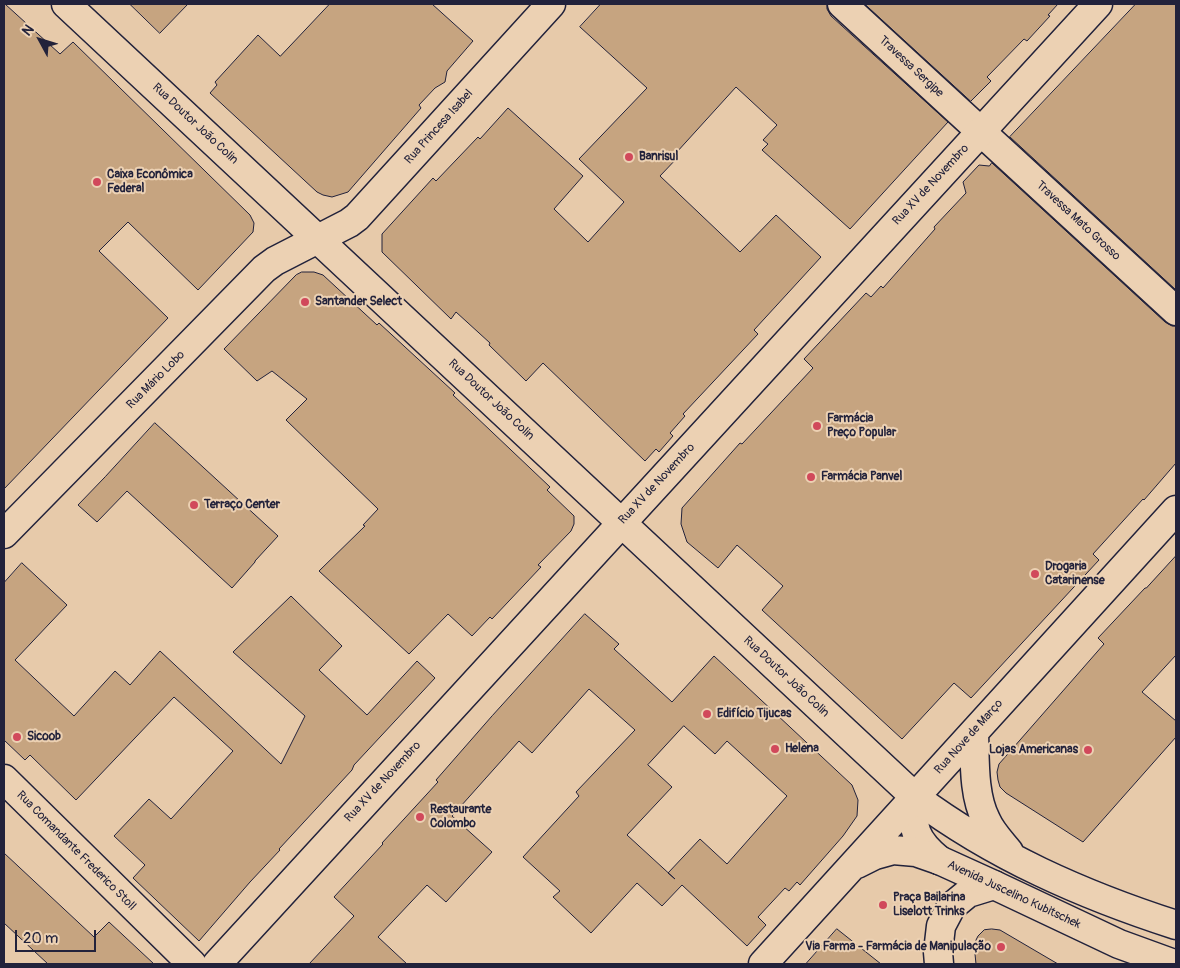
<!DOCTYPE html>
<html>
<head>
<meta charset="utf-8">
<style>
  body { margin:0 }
  #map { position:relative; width:1180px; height:968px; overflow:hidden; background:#e7caaa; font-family:Pangolin,sans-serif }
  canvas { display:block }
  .frame { position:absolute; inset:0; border:5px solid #22223b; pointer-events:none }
  .north { position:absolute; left:15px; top:15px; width:50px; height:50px; -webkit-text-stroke:4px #ecd1b3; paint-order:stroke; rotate:309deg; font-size:14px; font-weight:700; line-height:20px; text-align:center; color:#22223b }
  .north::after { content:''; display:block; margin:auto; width:18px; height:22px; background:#22223b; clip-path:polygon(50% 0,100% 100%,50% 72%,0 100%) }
  .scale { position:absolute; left:15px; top:930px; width:81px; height:22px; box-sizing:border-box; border:2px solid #22223b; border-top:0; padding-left:6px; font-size:15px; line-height:18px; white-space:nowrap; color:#22223b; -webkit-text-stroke:4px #ecd1b3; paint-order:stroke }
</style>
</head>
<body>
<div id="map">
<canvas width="1180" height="968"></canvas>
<div class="frame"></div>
<div class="north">N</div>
<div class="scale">20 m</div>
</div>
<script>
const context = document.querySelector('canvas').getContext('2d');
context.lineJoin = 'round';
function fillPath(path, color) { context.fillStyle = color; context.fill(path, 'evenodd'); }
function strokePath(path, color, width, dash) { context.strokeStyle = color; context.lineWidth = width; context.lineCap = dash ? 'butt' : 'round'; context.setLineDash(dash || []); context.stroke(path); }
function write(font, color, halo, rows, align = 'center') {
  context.font = font + ' Pangolin,sans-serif'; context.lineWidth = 4; context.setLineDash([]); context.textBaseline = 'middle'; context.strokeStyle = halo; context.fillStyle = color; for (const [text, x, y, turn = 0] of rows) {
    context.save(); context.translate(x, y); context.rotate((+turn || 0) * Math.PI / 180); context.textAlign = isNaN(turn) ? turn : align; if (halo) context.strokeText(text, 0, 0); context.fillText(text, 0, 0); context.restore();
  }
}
const building = new Path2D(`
  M 4,4 L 5,4 L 60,54 L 73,42 L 250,215 L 254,223 L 253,232 L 198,290 L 128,222 L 99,251 L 168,318 L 4,489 Z
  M 130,4 L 188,4 L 160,33 Z
  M 330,4 L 432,4 L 473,41 L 447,71 L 445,82 L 435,88 L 419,105 L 421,108 L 348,192 L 332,197 L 323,195 L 317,192 L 210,93 L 217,85 L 215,82 L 258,35 L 280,56 Z
  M 601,4 L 827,4 L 827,9 L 831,16 L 948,122 L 850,229 L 762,150 L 768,144 L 763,140 L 777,125 L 736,87 L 676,153 L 679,156 L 660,176 L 740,252 L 776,215 L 821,257 L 754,330 L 758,334 L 683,414 L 685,416 L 670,433 L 673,436 L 659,452 L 656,449 L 645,461 L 543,363 L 526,381 L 489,345 L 490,343 L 456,312 L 451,319 L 382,252 L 382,234 L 433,178 L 436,181 L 478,137 L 480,139 L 508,108 L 583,176 L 554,209 L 588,242 L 624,202 L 579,159 L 647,88 L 580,27 Z
  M 865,4 L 1058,4 L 1048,15 L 1050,16 L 1027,41 L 1024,39 L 987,77 L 991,81 L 971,101 Z
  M 1136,4 L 1176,4 L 1176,290 L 1010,137 Z
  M 992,163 L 1165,322 L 1172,326 L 1176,326 L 1176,463 L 1144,500 L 1143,499 L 1093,554 L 1099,560 L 971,698 L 954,683 L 902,739 L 762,610 L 783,586 L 737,545 L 718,568 L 687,542 L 681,524 L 682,508 L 740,443 L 742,444 L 813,368 L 804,359 L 866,293 L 871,297 L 881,286 L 883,288 L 935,229 L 934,227 L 966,193 L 963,182 L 979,165 L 989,166 Z
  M 302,272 L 314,272 L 323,275 L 377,325 L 379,323 L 455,393 L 453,395 L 550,487 L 547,490 L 574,516 L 574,524 L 571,531 L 538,565 L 541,567 L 492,619 L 490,617 L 472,636 L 448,614 L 409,654 L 319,571 L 365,526 L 363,525 L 378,509 L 286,420 L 307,399 L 272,371 L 257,381 L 224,349 L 296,275 Z
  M 155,423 L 278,536 L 255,561 L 255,562 L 232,588 L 127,491 L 97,522 L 78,505 L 105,477 Z
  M 1176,556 L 1176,655 L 1142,692 L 1176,721 L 1176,737 L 1083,842 L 1006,793 L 1000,787 L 998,780 L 997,772 L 999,764 L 1104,644 L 1098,638 L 1145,588 L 1146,588 Z
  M 22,563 L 67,605 L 15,660 L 74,716 L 115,671 L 130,685 L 160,651 L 281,764 L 305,716 L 233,652 L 291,596 L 342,646 L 319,670 L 367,715 L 417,661 L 435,678 L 354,765 L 352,770 L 279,849 L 280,850 L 250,882 L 199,941 L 133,878 L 145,865 L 114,836 L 149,799 L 171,819 L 233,751 L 174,697 L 76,800 L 30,755 L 25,760 L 4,740 L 4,583 Z
  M 585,614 L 619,644 L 614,649 L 672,702 L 714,656 L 852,785 L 858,800 L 857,816 L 843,836 L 800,885 L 797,882 L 789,891 L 785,888 L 758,917 L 766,925 L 747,946 L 682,885 L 662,906 L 637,883 L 591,933 L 553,897 L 560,891 L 523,857 L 579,796 L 576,792 L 635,730 L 589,689 L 532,753 L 519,741 L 452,816 L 492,852 L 446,902 L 427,885 L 378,937 L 407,964 L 309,964 L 354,916 L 334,897 L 383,844 L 382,843 L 438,782 L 436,780 L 492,716 ZM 684,726 L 715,754 L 727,741 L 787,796 L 727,864 L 700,839 L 668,873 L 675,879 L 627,835 L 672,787 L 648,765 Z
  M 4,853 L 94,937 L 109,922 L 154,964 L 48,964 L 4,923 Z
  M 837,929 L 881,964 L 806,964 Z
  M 992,929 L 1000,930 L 1058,964 L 976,964 L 974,944 L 978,936 L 984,930 Z`);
const minor = new Path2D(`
  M 842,4 L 1176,311
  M 4,779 L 192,964
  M 915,797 C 911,828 915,840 939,860
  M 939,964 L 938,952 L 941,926 L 951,907 L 968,893 L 994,885`);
const major = new Path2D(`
  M 66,4 L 915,797 C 994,856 1083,895 1176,925
  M 4,534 L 264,269 L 275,261 L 349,223 L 357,217 L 551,4
  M 974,732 C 975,759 973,795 986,820 C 991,832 1001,842 1009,852
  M 857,864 L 875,855 L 893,850 L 916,852 L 939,860 L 994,885 L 1119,944 L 1174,964
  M 217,964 L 1098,4
  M 763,964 L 1176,510`);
const markers = [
  [629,157,5,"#d1495b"],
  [97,182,5,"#d1495b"],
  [305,302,5,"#d1495b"],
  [817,426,5,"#d1495b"],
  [811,477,5,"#d1495b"],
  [194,505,5,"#d1495b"],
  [1035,574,5,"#d1495b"],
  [707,714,5,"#d1495b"],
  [17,737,5,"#d1495b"],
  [775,749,5,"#d1495b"],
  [1088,750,5,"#d1495b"],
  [420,817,5,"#d1495b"],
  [883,905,5,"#d1495b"],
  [1001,947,5,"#d1495b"]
];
const streetNames = [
  ["Travessa Sergipe",911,67,43],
  ["Rua Doutor João Colin",195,124,43],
  ["Rua Princesa Isabel",439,127,-48],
  ["Rua XV de Novembro",931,185,-47],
  ["Travessa Mato Grosso",1078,221,43],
  ["Rua Mário Lobo",156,380,-45],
  ["Rua Doutor João Colin",491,400,43],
  ["Rua XV de Novembro",657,484,-47],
  ["Rua Doutor João Colin",786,677,43],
  ["Rua Nove de Março",969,737,-48],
  ["Rua XV de Novembro",383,782,-47],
  ["Rua Comandante Frederico Stoll",76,851,45],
  ["Avenida Juscelino Kubitschek",1014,895,25]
];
const poiNames = [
  ["Banrisul",639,157],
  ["Caixa Econômica",107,175],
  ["Federal",107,189],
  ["Santander Select",315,302],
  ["Farmácia",827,419],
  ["Preço Popular",827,433],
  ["Farmácia Panvel",821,477],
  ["Terraço Center",204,505],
  ["Drogaria",1045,567],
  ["Catarinense",1045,581],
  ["Edifício Tijucas",717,714],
  ["Sicoob",27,737],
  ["Helena",785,749],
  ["Lojas Americanas",1078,750,"right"],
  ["Restaurante",430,810],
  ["Colombo",430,824],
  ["Praça Bailarina",893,898],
  ["Liselott Trinks",893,912],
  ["Via Farma - Farmácia de Manipulação",991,947,"right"]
];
fillPath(building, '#c6a480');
strokePath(building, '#22223b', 1);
strokePath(minor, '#22223b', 31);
strokePath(major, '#22223b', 31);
strokePath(minor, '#ecd1b3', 28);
strokePath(major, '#ecd1b3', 28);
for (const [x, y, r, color] of markers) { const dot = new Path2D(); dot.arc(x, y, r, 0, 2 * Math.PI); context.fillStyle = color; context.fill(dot); strokePath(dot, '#ecd1b3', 2); }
write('12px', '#22223b', '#ecd1b3', streetNames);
write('bold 12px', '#22223b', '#ecd1b3', poiNames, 'left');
</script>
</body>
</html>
